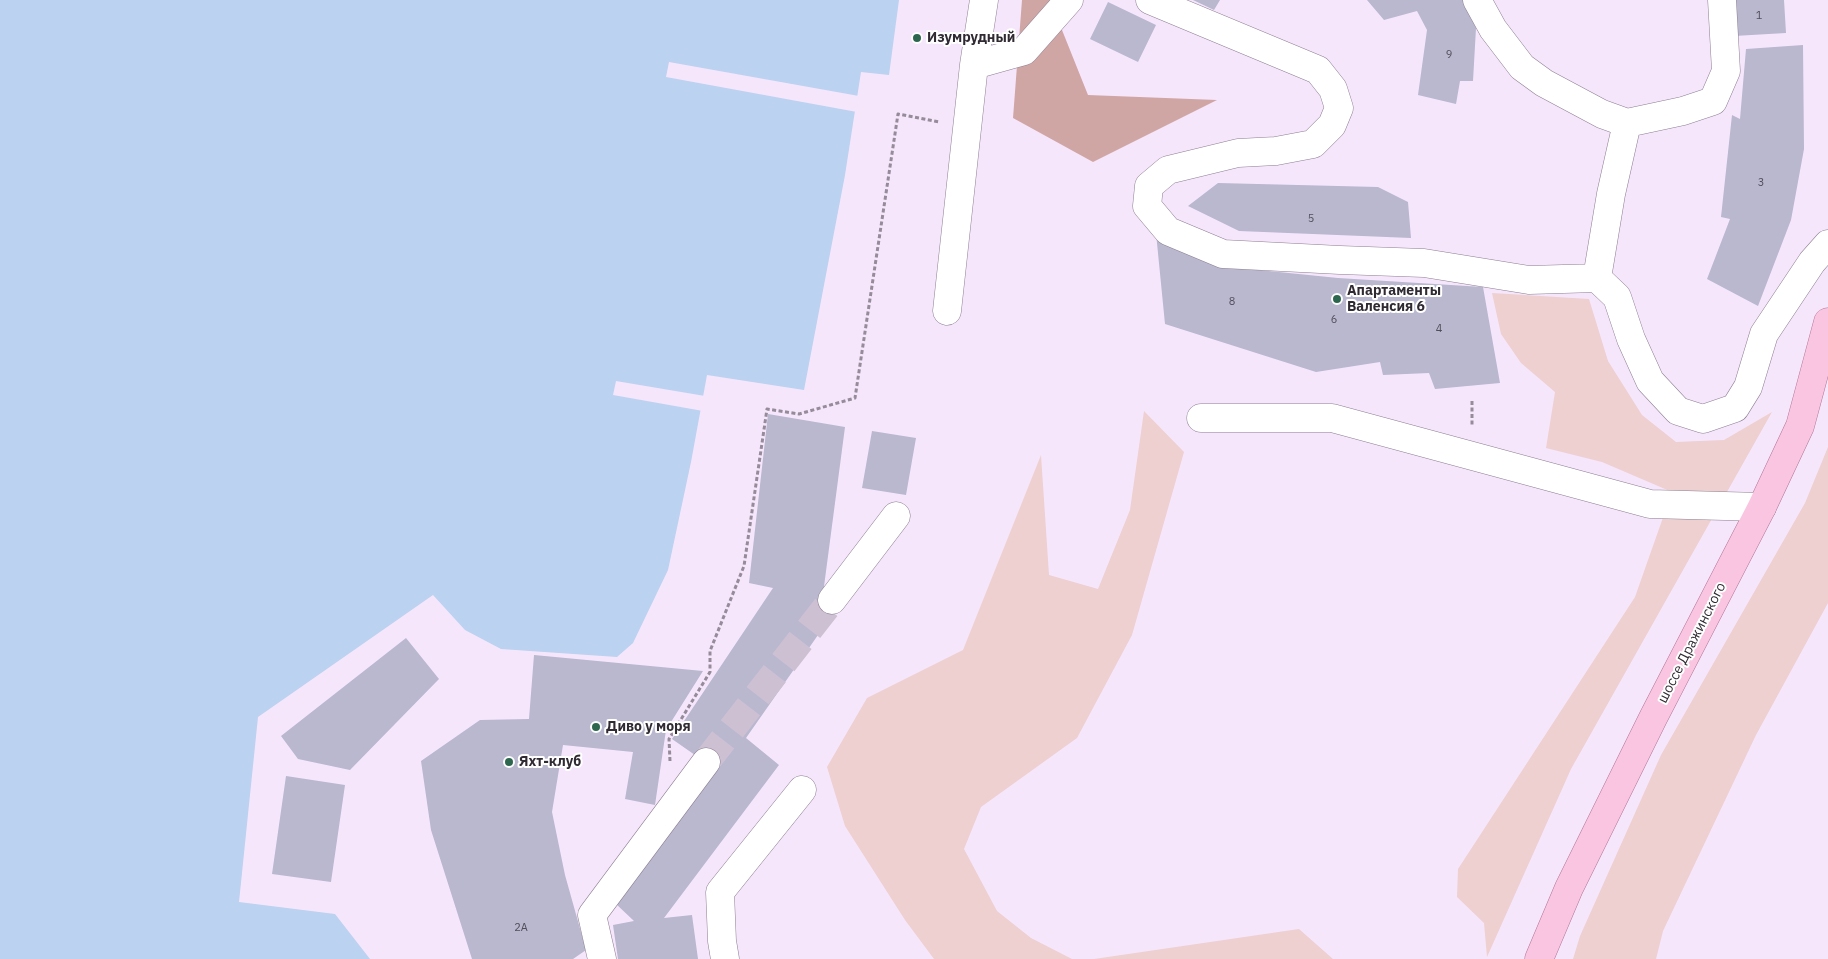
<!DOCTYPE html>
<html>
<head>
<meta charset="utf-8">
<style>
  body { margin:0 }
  canvas { display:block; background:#f5e6fb }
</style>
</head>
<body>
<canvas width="1828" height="959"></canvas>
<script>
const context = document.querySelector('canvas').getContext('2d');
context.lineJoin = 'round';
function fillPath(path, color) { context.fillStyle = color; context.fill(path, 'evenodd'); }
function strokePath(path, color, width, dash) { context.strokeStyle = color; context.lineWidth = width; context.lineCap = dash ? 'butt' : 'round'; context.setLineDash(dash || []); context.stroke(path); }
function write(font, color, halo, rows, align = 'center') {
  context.font = font + ' "IBM Plex Sans",sans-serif'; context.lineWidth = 4; context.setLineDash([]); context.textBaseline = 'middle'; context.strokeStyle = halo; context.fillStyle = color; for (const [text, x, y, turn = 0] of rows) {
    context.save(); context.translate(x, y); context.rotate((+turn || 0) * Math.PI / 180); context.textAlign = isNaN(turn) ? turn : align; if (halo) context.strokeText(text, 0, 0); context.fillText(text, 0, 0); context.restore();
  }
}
const green = new Path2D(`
  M 1492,293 L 1589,299 L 1608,361 L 1642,415 L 1676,442 L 1724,440 L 1772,412 L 1571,769 L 1487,957 L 1484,923 L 1457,897 L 1458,869 L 1635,597 L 1672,492 L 1602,462 L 1546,448 L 1555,392 L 1521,363 L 1501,334 Z
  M 1144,411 L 1184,452 L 1132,635 L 1077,738 L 981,807 L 964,849 L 997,911 L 1031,938 L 1072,959 L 934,959 L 905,920 L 845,826 L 827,767 L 867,698 L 963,650 L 1041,455 L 1049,575 L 1098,589 L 1130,510 Z
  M 1828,447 L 1828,603 L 1756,735 L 1663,931 L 1656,959 L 1573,959 L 1580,936 L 1661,755 L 1805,503 Z
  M 1299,929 L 1333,959 L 1094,959 Z`);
const forest = new Path2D(`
  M 1022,0 L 1050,0 L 1088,95 L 1217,100 L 1093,162 L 1013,118 Z`);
const water = new Path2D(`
  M 0,0 L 899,0 L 889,75 L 861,72 L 845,175 L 804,390 L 707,375 L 691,462 L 668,570 L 633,643 L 617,657 L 501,649 L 465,630 L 433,595 L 258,717 L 239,902 L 335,914 L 370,959 L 0,959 Z`);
const pier = new Path2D(`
  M 669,62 L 859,96 L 857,112 L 666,77 Z
  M 616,381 L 705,396 L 703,411 L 613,395 Z`);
const building = new Path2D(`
  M 1193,0 L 1220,0 L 1214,10 Z
  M 1367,0 L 1464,0 L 1476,28 L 1473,81 L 1460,81 L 1456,104 L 1418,95 L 1427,30 L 1417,11 L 1384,20 Z
  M 1732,0 L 1784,0 L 1786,33 L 1734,36 Z
  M 1108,2 L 1156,25 L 1138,62 L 1090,39 Z
  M 1803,45 L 1804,149 L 1791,220 L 1758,306 L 1707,279 L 1730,219 L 1721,217 L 1732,115 L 1740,119 L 1746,49 Z
  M 1218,183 L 1378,187 L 1408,202 L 1411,238 L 1239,231 L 1188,206 Z
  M 1156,233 L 1249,269 L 1338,278 L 1483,287 L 1500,383 L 1435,389 L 1429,373 L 1383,375 L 1380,362 L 1316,372 L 1165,324 Z
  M 768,414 L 845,427 L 823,594 L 839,605 L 746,738 L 779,765 L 664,918 L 692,915 L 698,959 L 618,959 L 613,925 L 634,921 L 615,903 L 715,769 L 672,739 L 773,588 L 749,583 Z
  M 872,431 L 916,438 L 906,495 L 862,488 Z
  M 406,638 L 439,679 L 350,770 L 298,759 L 281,736 Z
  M 534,655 L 703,671 L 666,730 L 655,805 L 625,799 L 633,752 L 563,745 L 552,812 L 565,875 L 586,950 L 573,959 L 472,959 L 431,830 L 421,761 L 480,720 L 529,719 Z
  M 286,776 L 345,785 L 331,882 L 272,874 Z`);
const minorTunnel = new Path2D(`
  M 706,762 L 832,600`);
const path = new Path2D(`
  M 1472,401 L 1472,425
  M 670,761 L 669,739 L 710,672 L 710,651 L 744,566 L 767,409 L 799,414 L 855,398 L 898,114 L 939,122`);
const minor = new Path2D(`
  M 984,0 L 974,65 L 1024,51 L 1069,0
  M 1150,0 L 1318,70 L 1333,89 L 1339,108 L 1332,125 L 1313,144 L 1276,151 L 1238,153 L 1168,170 L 1149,186 L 1147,206 L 1168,231 L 1223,254 L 1340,260 L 1424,263 L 1529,280 L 1597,278 L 1617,297 L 1631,339 L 1650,381 L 1678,411 L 1703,419 L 1735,408 L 1748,387 L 1764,334 L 1812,262 L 1828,244
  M 1477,0 L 1493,29 L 1522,67 L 1544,83 L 1602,114 L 1627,123
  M 1597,278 L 1611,194 L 1627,123 L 1683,111 L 1713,101 L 1726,71 L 1722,0
  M 947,311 L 974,65
  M 1201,418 L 1332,418 L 1650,504 L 1762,507
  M 832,600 L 896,516
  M 602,959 L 592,915 L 706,762
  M 725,959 L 722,941 L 720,892 L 802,790`);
const major = new Path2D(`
  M 1539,959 L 1569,888 L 1653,718 L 1762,507 L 1800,426 L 1828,322`);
const markers = [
  [917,38,5,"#2d664e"],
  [1337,299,5,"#2d664e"],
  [596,727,5,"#2d664e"],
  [509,762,5,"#2d664e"]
];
const numberNames = [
  ["1",1759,16],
  ["9",1449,55],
  ["3",1761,183],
  ["5",1311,219],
  ["8",1232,302],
  ["6",1334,320],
  ["4",1439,329],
  ["2А",521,928]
];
const poiNames = [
  ["Изумрудный",927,38],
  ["Апартаменты",1347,291],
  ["Валенсия 6",1347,307],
  ["Диво у моря",606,727],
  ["Яхт-клуб",519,762]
];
const streetNames = [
  ["шоссе Дражинского",1692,643,-63]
];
fillPath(green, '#eed0d0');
fillPath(forest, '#d0a6a5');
fillPath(water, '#bbd2f1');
fillPath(pier, '#f5e6fb');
fillPath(building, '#b9b8cf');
strokePath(minorTunnel, '#cec0d3', 28, [28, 14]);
strokePath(minor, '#8d7f92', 29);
strokePath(major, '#b17595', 29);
strokePath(path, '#968b9a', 3, [4, 2.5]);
strokePath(minor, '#fff', 28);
strokePath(major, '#fac5e0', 28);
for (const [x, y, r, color] of markers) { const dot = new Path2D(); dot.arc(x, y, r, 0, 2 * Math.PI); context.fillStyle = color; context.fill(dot); strokePath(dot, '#fff', 2); }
write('11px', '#524e59', null, numberNames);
write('bold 14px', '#302a32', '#fff', poiNames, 'left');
write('14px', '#302a32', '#fff', streetNames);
</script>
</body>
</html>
